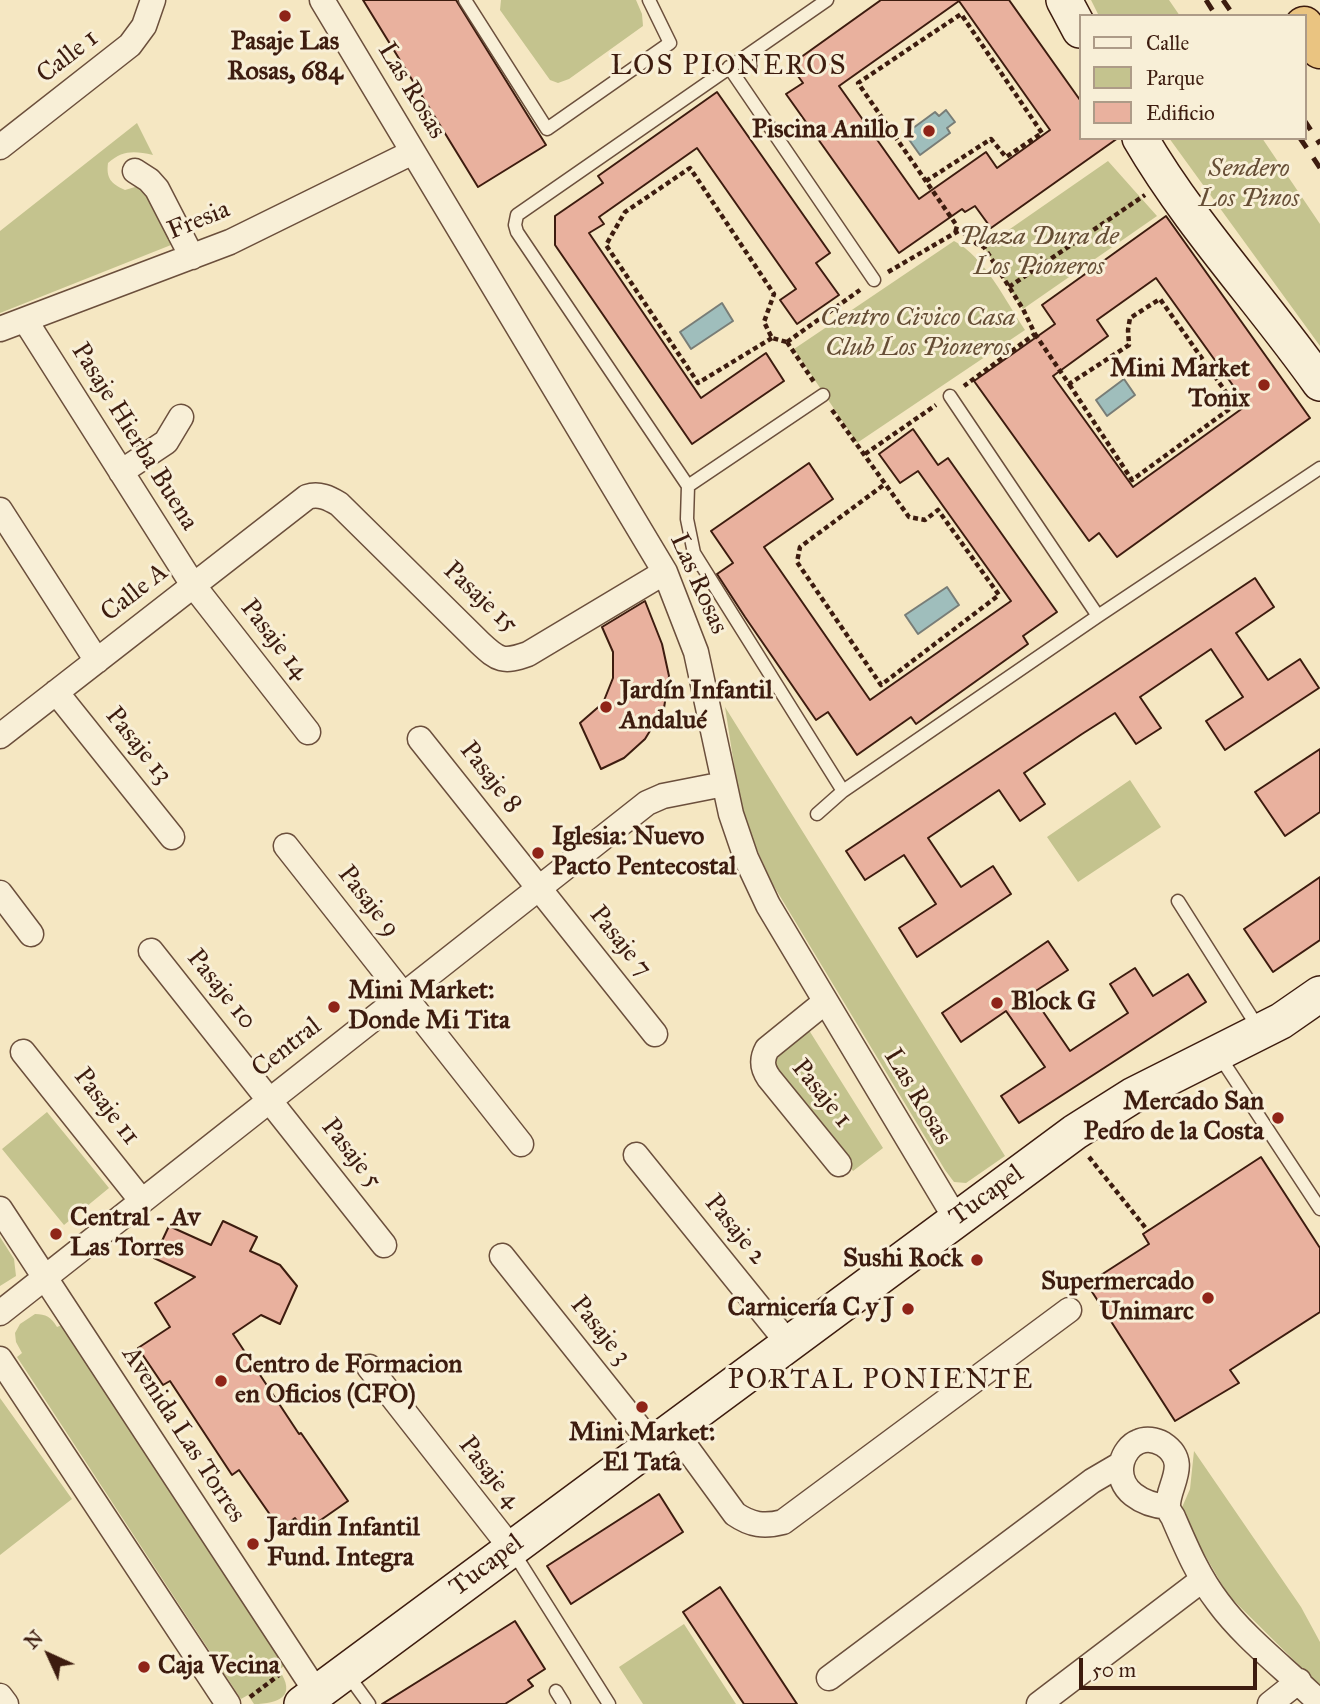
<!DOCTYPE html>
<html>
<head>
<meta charset="utf-8">
<style>
  body { margin:0 }
  #map { position:relative; width:1320px; height:1704px; overflow:hidden; background:#f5e7c2; font-family:"IM FELL Great Primer",serif }
  canvas { display:block }
  .legend { position:absolute; left:1079px; top:14px; width:228px; height:126px; box-sizing:border-box; background:#f8efd7; border:2px solid #ad9b87; margin:0; padding:9px 12px; list-style:none; font-size:21px; color:#3d1c0f }
  .legend li { display:flex; align-items:center; gap:14px; height:35px }
  .legend b { width:35px; border:2px solid #ad9b87 }
  .north { position:absolute; left:14px; top:1620px; width:70px; height:70px; -webkit-text-stroke:5px #f8efd7; paint-order:stroke; rotate:315deg; font-size:19px; font-weight:700; line-height:28px; text-align:center; color:#3d1c0f }
  .north::after { content:''; display:block; margin:auto; width:24px; height:32px; background:#3d1c0f; clip-path:polygon(50% 0,100% 100%,50% 72%,0 100%) }
  .scale { position:absolute; left:1079px; top:1658px; width:178px; height:32px; box-sizing:border-box; border:4px solid #3d1c0f; border-top:0; padding-left:9px; font-size:21px; line-height:24px; white-space:nowrap; color:#3d1c0f; -webkit-text-stroke:5px #f8efd7; paint-order:stroke }
</style>
</head>
<body>
<div id="map">
<canvas width="1320" height="1704"></canvas>
<ul class="legend">
<li><b style="height:9px;background:#f8efd7"></b>Calle</li>
<li><b style="height:19px;background:#c4c38e"></b>Parque</li>
<li><b style="height:19px;background:#e9b19e"></b>Edificio</li>
</ul>
<div class="north">N</div>
<div class="scale">50 m</div>
</div>
<script>
const context = document.querySelector('canvas').getContext('2d');
context.lineJoin = 'round';
function fillPath(path, color) { context.fillStyle = color; context.fill(path, 'evenodd'); }
function strokePath(path, color, width, dash) { context.strokeStyle = color; context.lineWidth = width; context.lineCap = dash ? 'butt' : 'round'; context.setLineDash(dash || []); context.stroke(path); }
function write(font, color, halo, rows, align = 'center') {
  context.font = font + ' "IM FELL Great Primer",serif'; context.lineWidth = 6; context.setLineDash([]); context.textBaseline = 'middle'; context.strokeStyle = halo; context.fillStyle = color; for (const [text, x, y, turn = 0] of rows) {
    context.save(); context.translate(x, y); context.rotate((+turn || 0) * Math.PI / 180); context.textAlign = isNaN(turn) ? turn : align; if (halo) context.strokeText(text, 0, 0); context.fillText(text, 0, 0); context.restore();
  }
}
const green = new Path2D(`
  M 501,0 L 636,0 L 642,14 L 643,26 L 569,79 L 558,83 L 550,80 L 500,10 Z
  M 1091,0 L 1169,0 L 1180,16 L 1099,16 Z
  M 137,123 L 153,155 C 134,151 123,150 108,163 C 106,178 111,184 125,190 L 142,185 L 152,192 L 171,245 L 0,313 L 0,231 Z
  M 1169,138 L 1262,138 L 1320,224 L 1320,346 Z
  M 1108,161 L 1157,216 L 1023,309 L 984,247 Z
  M 954,241 C 985,257 1006,302 1025,330 L 857,443 L 794,349 Z
  M 725,707 L 1005,1156 L 966,1183 L 954,1182 L 945,1170 L 772,883 L 742,816 Z
  M 1130,780 L 1161,827 L 1078,882 L 1047,837 Z
  M 807,1027 L 883,1148 L 853,1171 L 770,1069 L 774,1049 Z
  M 47,1112 L 109,1188 L 64,1225 L 2,1149 Z
  M 0,1237 L 14,1259 L 16,1276 L 0,1286 Z
  M 35,1314 C 46,1314 51,1317 57,1327 L 62,1325 L 285,1665 L 279,1670 C 297,1696 279,1704 254,1704 L 248,1695 L 241,1699 L 17,1357 L 22,1353 L 16,1342 L 15,1333 L 20,1324 Z
  M 0,1398 L 72,1499 L 0,1555 Z
  M 1194,1451 L 1301,1607 L 1320,1642 L 1320,1686 L 1228,1595 L 1180,1512 L 1190,1489 Z
  M 684,1624 L 736,1704 L 643,1704 L 619,1667 Z`);
const water = new Path2D(`
  M 946,110 L 955,122 L 947,128 L 950,133 L 920,155 L 905,134 L 935,112 L 939,116 Z
  M 722,303 L 733,321 L 691,349 L 680,332 Z
  M 1124,379 L 1135,395 L 1107,416 L 1096,400 Z
  M 947,587 L 959,605 L 918,634 L 905,615 Z`);
const building = new Path2D(`
  M 363,0 L 456,0 L 546,145 L 478,187 Z
  M 881,0 L 1009,0 L 1080,100 L 1080,138 L 1118,138 L 991,228 L 975,206 L 965,212 L 962,209 L 899,253 L 786,94 L 803,83 L 790,65 ZM 959,1 L 1050,130 L 997,168 L 986,152 L 919,199 L 839,86 Z
  M 717,92 L 830,253 L 816,263 L 839,295 L 797,324 L 780,300 L 796,289 L 697,148 L 599,217 L 604,224 L 589,233 L 701,398 L 766,353 L 784,381 L 692,444 L 555,245 L 555,216 L 603,183 L 598,176 Z
  M 1166,216 L 1310,418 L 1117,557 L 1099,533 L 1089,541 L 974,381 L 1055,324 L 1042,305 ZM 1156,278 L 1247,405 L 1133,487 L 1053,376 L 1108,336 L 1097,320 Z
  M 913,429 L 938,465 L 948,458 L 1057,612 L 1023,636 L 1028,644 L 916,724 L 911,717 L 857,755 L 828,712 L 816,720 L 745,617 L 717,574 L 733,563 L 711,531 L 809,463 L 833,499 L 764,547 L 870,700 L 1011,601 L 918,471 L 900,483 L 879,454 Z
  M 1255,578 L 1274,607 L 1236,633 L 1268,680 L 1300,659 L 1319,688 L 1225,750 L 1206,721 L 1243,697 L 1211,649 L 1140,697 L 1161,728 L 1136,744 L 1115,713 L 1082,734 L 1024,773 L 1045,804 L 1020,821 L 999,790 L 928,838 L 961,887 L 993,866 L 1011,894 L 917,957 L 899,928 L 936,904 L 904,855 L 865,880 L 846,851 Z
  M 645,601 L 662,644 L 669,676 L 664,708 L 645,739 L 624,758 L 601,769 L 580,723 L 603,703 L 613,678 L 613,652 L 602,627 Z
  M 1320,749 L 1320,812 L 1285,836 L 1255,792 Z
  M 1320,877 L 1320,940 L 1273,972 L 1244,929 Z
  M 1048,941 L 1068,970 L 1031,994 L 1070,1051 L 1128,1013 L 1110,984 L 1135,968 L 1153,996 L 1188,974 L 1206,1002 L 1019,1123 L 1001,1096 L 1045,1067 L 1006,1011 L 961,1042 L 942,1013 Z
  M 1261,1157 L 1320,1248 L 1320,1312 L 1230,1370 L 1239,1383 L 1175,1421 L 1087,1284 L 1149,1244 L 1143,1234 Z
  M 223,1221 L 257,1237 L 250,1251 L 280,1265 L 297,1286 L 280,1324 L 261,1315 L 233,1334 L 299,1434 L 301,1433 L 348,1501 L 305,1531 L 295,1518 L 280,1529 L 239,1470 L 232,1475 L 170,1381 L 163,1385 L 138,1348 L 170,1327 L 155,1303 L 195,1277 L 154,1258 L 169,1226 L 211,1245 Z
  M 659,1494 L 683,1532 L 571,1604 L 547,1566 Z
  M 720,1587 L 797,1704 L 744,1704 L 683,1612 Z
  M 515,1621 L 545,1669 L 528,1680 L 533,1686 L 505,1704 L 382,1704 Z`);
const path = new Path2D(`
  M 926,181 L 991,139 L 1006,157 L 1042,133 L 961,14 L 858,83 L 957,226 L 955,233
  M 888,272 L 960,230 L 977,244 L 984,247 L 1023,309 L 1035,334 L 964,386
  M 1009,287 L 1145,195
  M 1035,334 L 1069,384 L 1129,345 L 1128,330 L 1130,318 L 1160,299 L 1235,405 L 1132,480 L 1069,384
  M 772,338 L 698,383 L 606,245 L 625,212 L 690,168 L 774,294 L 764,322 L 772,338 L 787,342
  M 787,342 L 814,382
  M 787,342 L 860,290
  M 832,410 L 909,517 L 925,520 L 938,510 L 999,595 L 881,685 L 797,562 L 800,547 L 885,484
  M 865,454 L 936,405
  M 1089,1157 L 1148,1231
  M 250,1697 L 279,1675`);
const lane = new Path2D(`
  M 465,0 L 547,129 L 670,43 L 649,0
  M 729,67 L 874,280
  M 823,395 L 688,486 L 687,519 L 694,553 L 843,791
  M 950,396 L 1098,616
  M 688,486 L 517,232 L 515,225 L 517,215 L 827,0
  M 817,814 L 843,791 L 1098,616 L 1320,468
  M 1178,901 L 1259,1029
  M 1218,1054 L 1320,1209
  M 512,1550 L 609,1704
  M 348,1675 L 369,1704
  M 556,1691 L 564,1704`);
const street = new Path2D(`
  M 322,0 L 665,572 L 696,652 L 731,814 L 746,858 L 768,905 L 956,1219
  M 0,147 L 130,45 L 144,26 L 153,0
  M 135,171 L 149,180 L 157,189 L 192,257
  M 25,320 L 193,585 L 308,732
  M 0,329 L 230,242 L 413,152
  M 121,472 L 166,442 L 181,417
  M 0,510 L 97,661
  M 56,692 L 172,837
  M 0,736 L 307,497 C 319,493 329,498 339,504 L 480,643 C 498,660 503,663 528,654 L 665,572
  M 420,739 L 655,1034
  M 286,846 L 521,1144
  M 0,893 L 31,934
  M 151,951 L 384,1245
  M 825,1002 L 767,1049 C 761,1060 762,1068 769,1078 L 839,1164
  M 23,1052 L 141,1200
  M 636,1155 L 788,1343
  M 0,1209 L 317,1693
  M 502,1256 L 652,1444
  M 0,1313 L 647,803 L 663,796 L 724,784
  M 0,1359 L 228,1704
  M 369,1367 L 511,1548
  M 673,1429 L 735,1514 C 751,1525 764,1527 783,1522 L 1069,1310
  M 1168,1507 C 1144,1505 1115,1491 1122,1462 C 1124,1454 1130,1445 1138,1442 C 1146,1438 1156,1440 1163,1444 C 1192,1463 1166,1487 1168,1508 C 1169,1511 1171,1514 1173,1517 C 1186,1547 1198,1576 1218,1602 C 1245,1639 1287,1670 1320,1703
  M 829,1678 L 1092,1481 L 1121,1464
  M 0,1696 L 6,1704
  M 1039,1704 L 1202,1580
  M 1270,1704 L 1299,1681`);
const secondary = new Path2D(`
  M 1064,0 L 1080,30
  M 1140,138 C 1190,224 1262,301 1320,383
  M 302,1704 L 1075,1132 L 1132,1096 L 1281,1021 L 1320,994`);
const highway = new Path2D(`
  M 1304,26 L 1320,49`);
const rail = new Path2D(`
  M 1206,0 L 1216,16
  M 1223,0 L 1234,16
  M 1304,120 L 1320,144
  M 1300,138 L 1320,168`);
const markers = [
  [285,16,7,"#8f2418"],
  [929,131,7,"#8f2418"],
  [1264,385,7,"#8f2418"],
  [606,707,7,"#8f2418"],
  [538,853,7,"#8f2418"],
  [997,1003,7,"#8f2418"],
  [334,1007,7,"#8f2418"],
  [1278,1118,7,"#8f2418"],
  [56,1234,7,"#8f2418"],
  [977,1260,7,"#8f2418"],
  [1208,1298,7,"#8f2418"],
  [908,1309,7,"#8f2418"],
  [221,1381,7,"#8f2418"],
  [642,1407,7,"#8f2418"],
  [253,1544,7,"#8f2418"],
  [144,1667,7,"#8f2418"]
];
const poiNames = [
  ["Pasaje Las",285,43,"center"],
  ["Rosas, 684",285,73,"center"],
  ["Piscina Anillo I",915,131,"right"],
  ["Mini Market",1250,370,"right"],
  ["Tonix",1250,400,"right"],
  ["Jardín Infantil",620,692],
  ["Andalué",620,722],
  ["Iglesia: Nuevo",552,838],
  ["Pacto Pentecostal",552,868],
  ["Mini Market:",348,992],
  ["Donde Mi Tita",348,1022],
  ["Block G",1011,1003],
  ["Mercado San",1264,1103,"right"],
  ["Pedro de la Costa",1264,1133,"right"],
  ["Central - Av",70,1219],
  ["Las Torres",70,1249],
  ["Sushi Rock",963,1260,"right"],
  ["Supermercado",1194,1283,"right"],
  ["Unimarc",1194,1313,"right"],
  ["Carnicería C y J",894,1309,"right"],
  ["Centro de Formacion",235,1366],
  ["en Oficios (CFO)",235,1396],
  ["Mini Market:",642,1434,"center"],
  ["El Tata",642,1464,"center"],
  ["Jardin Infantil",267,1529],
  ["Fund. Integra",267,1559],
  ["Caja Vecina",158,1667]
];
const streetNames = [
  ["Calle 1",68,57,-38],
  ["Las Rosas",411,91,59],
  ["Fresia",199,221,-22],
  ["Pasaje Hierba Buena",134,437,58],
  ["Las Rosas",698,584,66],
  ["Calle A",135,593,-38],
  ["Pasaje 15",480,598,43],
  ["Pasaje 14",274,640,52],
  ["Pasaje 13",138,746,51],
  ["Pasaje 8",490,778,52],
  ["Pasaje 9",368,902,52],
  ["Pasaje 7",620,942,51],
  ["Pasaje 10",221,990,51],
  ["Central",287,1048,-38],
  ["Pasaje 1",821,1094,51],
  ["Las Rosas",917,1097,59],
  ["Pasaje 11",106,1107,52],
  ["Pasaje 5",351,1154,52],
  ["Tucapel",987,1196,-36],
  ["Pasaje 2",735,1230,51],
  ["Pasaje 3",600,1331,51],
  ["Avenida Las Torres",183,1435,57],
  ["Pasaje 4",489,1473,52],
  ["Tucapel",487,1566,-37]
];
const parkNames = [
  ["Sendero",1249,170],
  ["Los Pinos",1249,200],
  ["Plaza Dura de",1039,238],
  ["Los Pioneros",1039,268],
  ["Centro Civico Casa",918,319],
  ["Club Los Pioneros",918,349]
];
const neighbourhoodNames = [
  ["LOS PIONEROS",729,67],
  ["PORTAL PONIENTE",881,1381]
];
fillPath(green, '#c4c38e');
fillPath(water, '#9fbebc');
strokePath(water, '#787d77', 2);
fillPath(building, '#e9b19e');
strokePath(building, '#3d1c0f', 2);
strokePath(lane, '#6b4f3c', 15);
strokePath(street, '#6b4f3c', 27);
strokePath(secondary, '#3d1c0f', 38);
strokePath(highway, '#3d1c0f', 41);
strokePath(path, '#3d1c0f', 4.5, [5, 3.5]);
strokePath(lane, '#f8efd7', 12);
strokePath(street, '#f8efd7', 24);
strokePath(secondary, '#f8efd7', 35);
strokePath(highway, '#eac481', 38);
strokePath(rail, '#3d1c0f', 5, [12, 12]);
for (const [x, y, r, color] of markers) { const dot = new Path2D(); dot.arc(x, y, r, 0, 2 * Math.PI); context.fillStyle = color; context.fill(dot); strokePath(dot, '#f8efd7', 2.5); }
write('bold 26px', '#3d1c0f', '#f8efd7', poiNames, 'left');
write('26px', '#3d1c0f', '#f8efd7', streetNames);
write('italic 26px', '#664e35', '#f8efd7', parkNames);
context.letterSpacing = '2px';
write('28px', '#3d1c0f', '#f8efd7', neighbourhoodNames);
context.letterSpacing = '0px';
</script>
</body>
</html>
